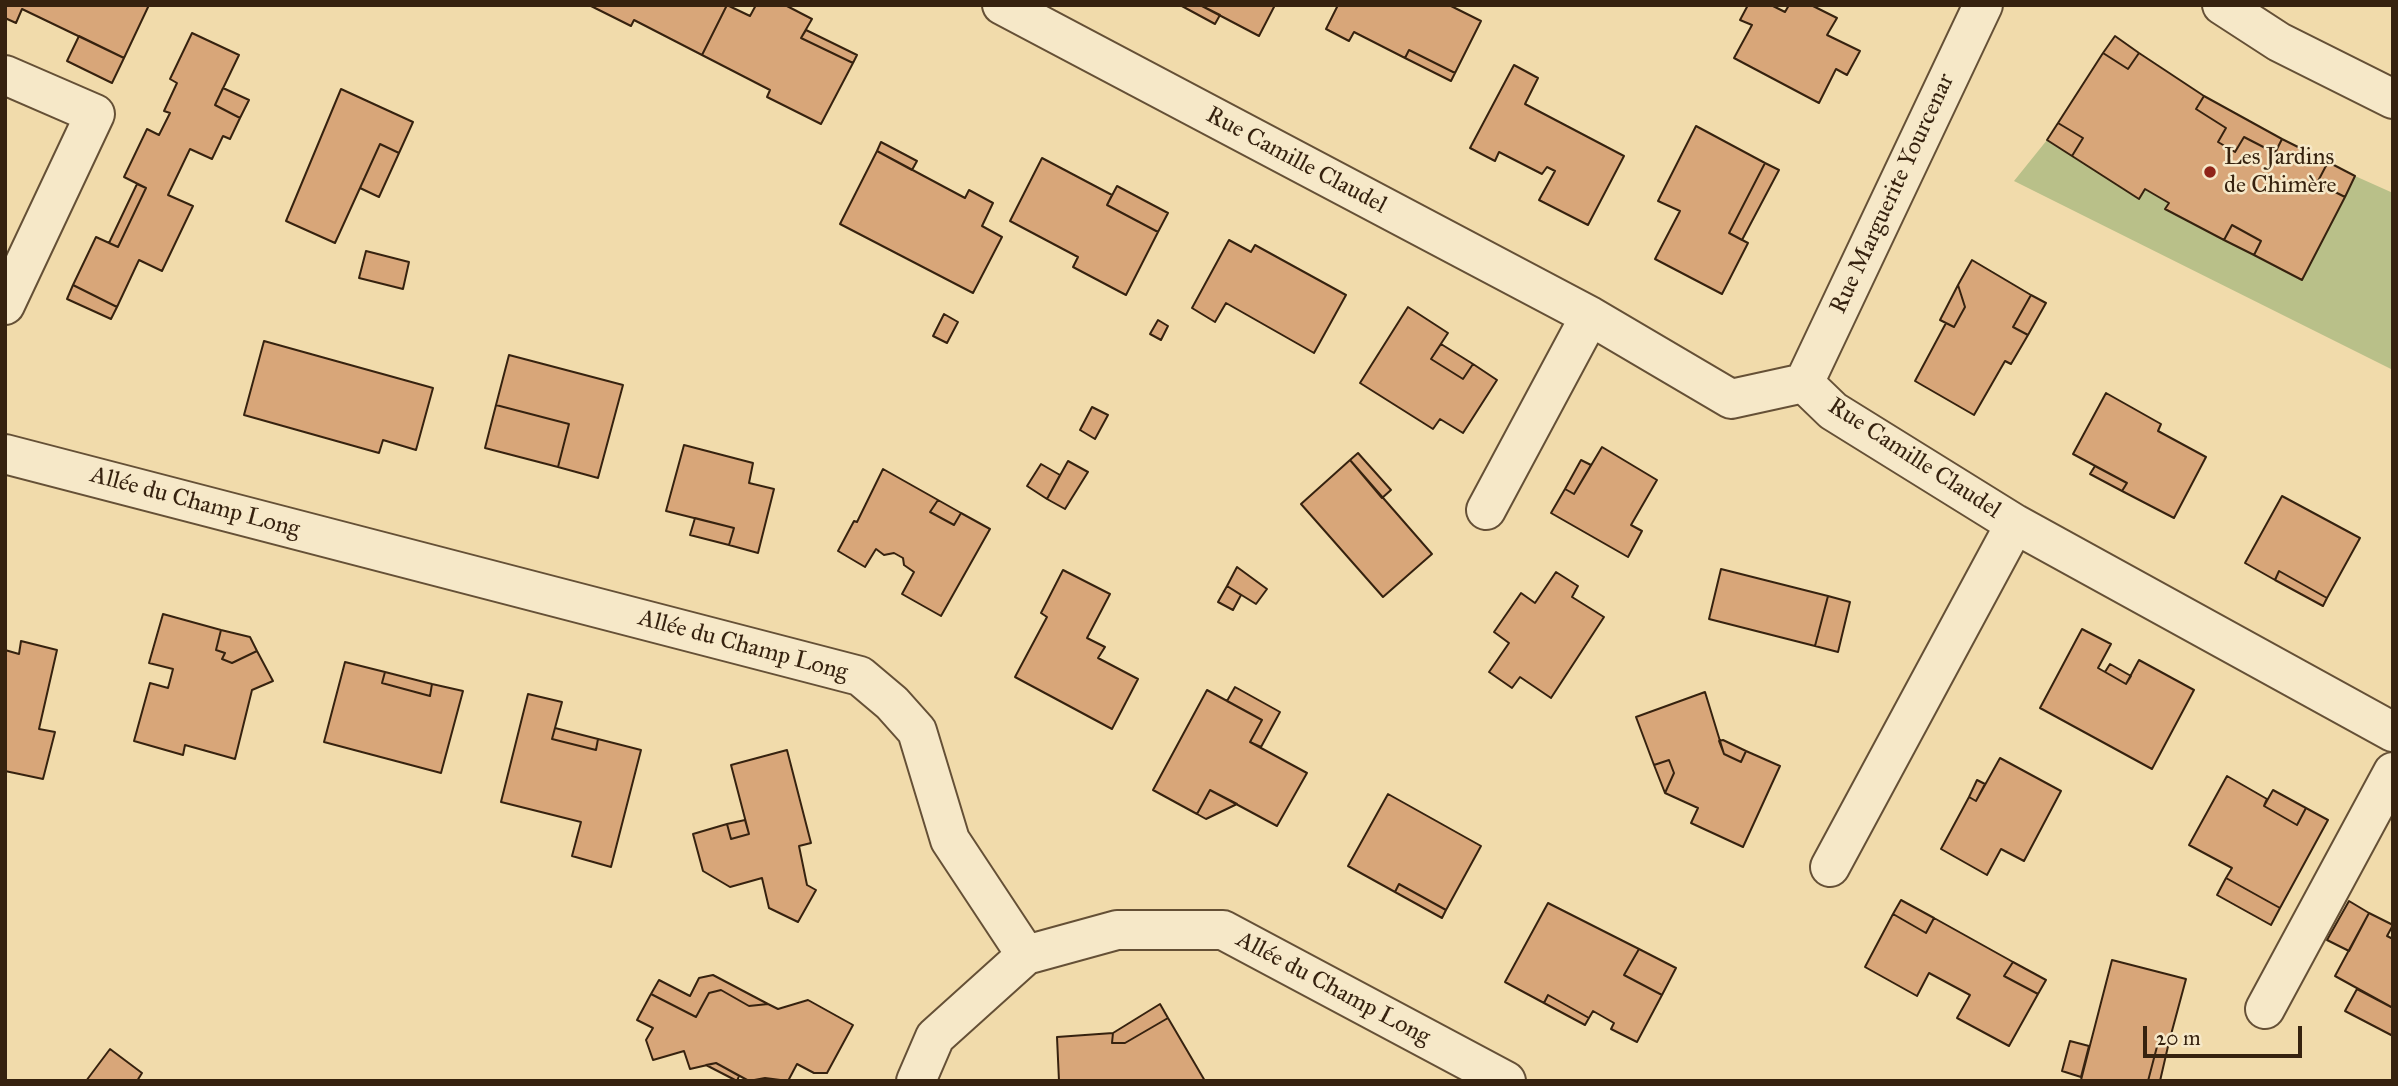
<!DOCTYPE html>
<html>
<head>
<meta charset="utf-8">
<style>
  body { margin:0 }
  #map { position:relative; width:2398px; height:1086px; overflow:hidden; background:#f1dbab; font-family:"IM FELL Great Primer",serif }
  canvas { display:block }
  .frame { position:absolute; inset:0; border:7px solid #36220f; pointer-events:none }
  .scale { position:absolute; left:2143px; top:1026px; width:159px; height:32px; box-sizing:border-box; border:4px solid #36220f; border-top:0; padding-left:9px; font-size:21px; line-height:24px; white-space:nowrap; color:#36220f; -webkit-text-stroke:5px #f6e8c8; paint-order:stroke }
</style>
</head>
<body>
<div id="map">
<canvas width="2398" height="1086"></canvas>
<div class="frame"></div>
<div class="scale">20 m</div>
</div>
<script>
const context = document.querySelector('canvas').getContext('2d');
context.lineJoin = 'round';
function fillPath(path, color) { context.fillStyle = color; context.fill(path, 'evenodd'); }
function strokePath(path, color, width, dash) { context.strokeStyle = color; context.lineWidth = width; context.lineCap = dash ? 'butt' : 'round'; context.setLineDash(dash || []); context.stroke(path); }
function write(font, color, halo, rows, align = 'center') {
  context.font = font + ' "IM FELL Great Primer",serif'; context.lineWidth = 5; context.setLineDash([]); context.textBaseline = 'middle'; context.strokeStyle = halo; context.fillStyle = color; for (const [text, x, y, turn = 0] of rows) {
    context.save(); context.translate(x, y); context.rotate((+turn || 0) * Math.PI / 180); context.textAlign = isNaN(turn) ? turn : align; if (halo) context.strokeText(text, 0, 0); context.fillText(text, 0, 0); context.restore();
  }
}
const green = new Path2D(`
  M 2047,140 L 2139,198 L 2145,189 L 2169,203 L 2166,209 L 2301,280 L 2355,176 L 2393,193 L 2393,370 L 2014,181 Z`);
const building = new Path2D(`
  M 5,5 L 149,5 L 124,58 L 22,9 L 16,23 L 5,18 Z
  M 589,5 L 727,5 L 702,55 L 634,20 L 631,26 Z
  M 727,5 L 750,16 L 756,5 L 785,5 L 812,19 L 801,38 L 853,63 L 821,124 L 767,97 L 770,90 L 702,55 Z
  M 1180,5 L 1200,5 L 1220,15 L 1215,24 Z
  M 1200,5 L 1275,5 L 1259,36 Z
  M 1338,5 L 1449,5 L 1481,21 L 1455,73 L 1409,50 L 1405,58 L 1354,32 L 1349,41 L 1326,29 Z
  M 1748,5 L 1771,5 L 1785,12 L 1789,5 L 1811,5 L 1837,18 L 1827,35 L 1860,51 L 1847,75 L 1836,69 L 1819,103 L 1734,58 L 1752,25 L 1740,20 Z
  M 806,30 L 857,55 L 853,63 L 801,38 Z
  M 192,33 L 239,55 L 215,105 L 240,118 L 230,139 L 223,136 L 212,159 L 190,149 L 168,195 L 193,206 L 162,271 L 139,260 L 117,307 L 73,285 L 96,237 L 118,247 L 146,188 L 124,177 L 147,129 L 159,135 L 170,113 L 164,111 L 177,83 L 170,79 Z
  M 79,36 L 124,58 L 112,83 L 67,61 Z
  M 2115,36 L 2139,53 L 2128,69 L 2103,53 Z
  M 1409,50 L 1455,73 L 1451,81 L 1405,58 Z
  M 2103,53 L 2128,69 L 2139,53 L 2204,96 L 2196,109 L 2226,128 L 2218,142 L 2235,152 L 2244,137 L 2275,153 L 2282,139 L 2328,162 L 2317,183 L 2345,197 L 2302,280 L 2254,255 L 2261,241 L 2232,225 L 2224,240 L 2165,209 L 2169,203 L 2145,189 L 2139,199 L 2072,156 L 2083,138 L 2058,123 Z
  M 1514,65 L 1538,78 L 1525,104 L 1624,156 L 1588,225 L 1539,200 L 1555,171 L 1547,167 L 1542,174 L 1499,152 L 1495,161 L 1470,148 Z
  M 223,88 L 249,100 L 240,118 L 215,105 Z
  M 341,89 L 413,122 L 399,153 L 380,144 L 335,243 L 286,221 Z
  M 2204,96 L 2282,139 L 2275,153 L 2244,137 L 2235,152 L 2218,142 L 2226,128 L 2196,109 Z
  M 2058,123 L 2083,138 L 2072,156 L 2047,140 Z
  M 1696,126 L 1765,163 L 1729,233 L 1748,243 L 1722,294 L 1655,259 L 1680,211 L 1658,201 Z
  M 881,142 L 917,161 L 912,170 L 877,151 Z
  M 380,144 L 399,153 L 379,197 L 360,188 Z
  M 877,151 L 965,198 L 969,190 L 993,203 L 982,226 L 1002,237 L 973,293 L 840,224 Z
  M 1042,158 L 1112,195 L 1107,205 L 1158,232 L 1126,295 L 1073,267 L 1078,257 L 1010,221 Z
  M 2328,162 L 2355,176 L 2345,197 L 2317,183 Z
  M 1765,163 L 1779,170 L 1742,240 L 1729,233 Z
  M 137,184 L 146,188 L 118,247 L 109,243 Z
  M 1117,186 L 1168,213 L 1158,232 L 1107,205 Z
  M 2232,225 L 2261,241 L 2254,255 L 2224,240 Z
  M 1229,240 L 1251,252 L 1255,245 L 1346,295 L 1314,353 L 1226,303 L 1215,322 L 1192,308 Z
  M 366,251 L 409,262 L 403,289 L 359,278 Z
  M 1972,260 L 2031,295 L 2013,327 L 2028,335 L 2011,364 L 2005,361 L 1974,415 L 1915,381 L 1946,323 L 1954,327 L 1965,307 L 1958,285 Z
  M 73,285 L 117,307 L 111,319 L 67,299 Z
  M 1958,285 L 1965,307 L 1954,327 L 1940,320 Z
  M 2031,295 L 2046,303 L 2028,335 L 2013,327 Z
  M 1408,307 L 1448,333 L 1431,359 L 1463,379 L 1473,364 L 1497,380 L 1463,433 L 1440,419 L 1433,429 L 1360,383 Z
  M 944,314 L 958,322 L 947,343 L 933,336 Z
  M 1158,320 L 1168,326 L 1161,340 L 1150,334 Z
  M 264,341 L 433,388 L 416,450 L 383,440 L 379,453 L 244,415 Z
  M 1441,344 L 1473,364 L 1463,379 L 1431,359 Z
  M 509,355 L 623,385 L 598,478 L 558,467 L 569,424 L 496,405 Z
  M 2106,393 L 2161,424 L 2158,431 L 2206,457 L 2174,518 L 2122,491 L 2127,483 L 2073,454 Z
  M 496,405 L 569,424 L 558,467 L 485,448 Z
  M 1092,407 L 1108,415 L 1095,439 L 1080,430 Z
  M 684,445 L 753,463 L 749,483 L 774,489 L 758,553 L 729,545 L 734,528 L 666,511 Z
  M 1602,447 L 1657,480 L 1631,525 L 1642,531 L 1628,557 L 1551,513 L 1565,489 L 1574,494 Z
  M 1358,453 L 1391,490 L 1382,498 L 1350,460 Z
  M 1350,460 L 1432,554 L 1383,597 L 1301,504 Z
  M 1581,460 L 1591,465 L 1574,494 L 1565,489 Z
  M 1068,461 L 1088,472 L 1065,509 L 1047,499 Z
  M 1041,464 L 1060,475 L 1047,499 L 1027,486 Z
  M 2095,466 L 2127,483 L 2122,491 L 2090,474 Z
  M 883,469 L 938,500 L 930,512 L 954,525 L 961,513 L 990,529 L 941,616 L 902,594 L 914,572 L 904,565 L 903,558 L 894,553 L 884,555 L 876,549 L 865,567 L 838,551 L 854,521 L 857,522 Z
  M 2282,496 L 2360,538 L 2327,598 L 2279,571 L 2275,580 L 2245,563 Z
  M 938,500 L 961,513 L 954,525 L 930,512 Z
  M 695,518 L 734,528 L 729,545 L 690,535 Z
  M 1237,567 L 1267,589 L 1256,604 L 1227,586 Z
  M 1721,569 L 1828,596 L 1815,646 L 1709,619 Z
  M 1063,570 L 1110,594 L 1087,638 L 1105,647 L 1098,658 L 1138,679 L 1112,729 L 1015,677 L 1047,617 L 1041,613 Z
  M 2279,571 L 2327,598 L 2323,606 L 2275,580 Z
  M 1556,572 L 1578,586 L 1572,597 L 1604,617 L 1551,698 L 1520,677 L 1512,688 L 1489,672 L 1509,643 L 1494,632 L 1521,593 L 1535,603 Z
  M 1227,586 L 1241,595 L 1233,610 L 1218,602 Z
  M 1828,596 L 1850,602 L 1838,652 L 1815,646 Z
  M 163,614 L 221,630 L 216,650 L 225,653 L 222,659 L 232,663 L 257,651 L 273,681 L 252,690 L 235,759 L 185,745 L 183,755 L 134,741 L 150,683 L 168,688 L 173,669 L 149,663 Z
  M 2082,629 L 2111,644 L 2098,668 L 2126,684 L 2139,660 L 2194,690 L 2152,769 L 2040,708 Z
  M 221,630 L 250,637 L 257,651 L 232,663 L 222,659 L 225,653 L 216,650 Z
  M 21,641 L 57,650 L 39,729 L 55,732 L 43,779 L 5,771 L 5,650 L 19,654 Z
  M 345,662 L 385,672 L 382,683 L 430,696 L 432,684 L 463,691 L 441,773 L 324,742 Z
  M 2110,664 L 2131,676 L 2126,684 L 2105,672 Z
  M 385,672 L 432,684 L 430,696 L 382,683 Z
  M 1235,687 L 1280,712 L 1261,747 L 1250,742 L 1262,720 L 1227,701 Z
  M 1207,690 L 1262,720 L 1250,742 L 1307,773 L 1277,826 L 1210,790 L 1197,814 L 1153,790 Z
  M 1705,692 L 1724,754 L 1741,762 L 1746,751 L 1780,766 L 1743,847 L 1691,823 L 1698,808 L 1665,793 L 1674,773 L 1669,760 L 1654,765 L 1636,717 Z
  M 528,694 L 562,702 L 552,739 L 596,750 L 598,739 L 641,750 L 611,867 L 572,856 L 581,822 L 501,802 Z
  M 555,728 L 598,739 L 596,750 L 552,739 Z
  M 1723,740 L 1746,751 L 1741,762 L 1724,754 L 1719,741 Z
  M 787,750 L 811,843 L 799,846 L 807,885 L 816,890 L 798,922 L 769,908 L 762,878 L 730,887 L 703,871 L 693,834 L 727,824 L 731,839 L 749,834 L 731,765 Z
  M 2000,758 L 2061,791 L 2024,861 L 2001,849 L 1987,875 L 1941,849 L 1969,797 L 1976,801 Z
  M 1669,760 L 1674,773 L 1665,793 L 1654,765 Z
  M 2227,776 L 2267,799 L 2264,806 L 2297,825 L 2306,808 L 2328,820 L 2280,908 L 2226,878 L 2232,868 L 2189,845 Z
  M 1977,780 L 1985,784 L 1976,801 L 1969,797 Z
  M 1210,790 L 1237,804 L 1206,819 L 1197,814 Z
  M 2273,790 L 2306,808 L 2297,825 L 2264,806 Z
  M 1388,794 L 1481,846 L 1446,910 L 1399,884 L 1395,892 L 1348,866 Z
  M 745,820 L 749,834 L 731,839 L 727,824 Z
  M 2226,878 L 2280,908 L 2271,925 L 2217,895 Z
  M 1399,884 L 1446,910 L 1442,918 L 1395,892 Z
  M 1901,900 L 1934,918 L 1926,933 L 1893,914 Z
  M 2349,901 L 2369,913 L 2349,951 L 2327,940 Z
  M 1548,903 L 1639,949 L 1624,975 L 1662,995 L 1637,1042 L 1611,1029 L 1614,1023 L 1593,1011 L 1589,1018 L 1548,995 L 1544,1003 L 1505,982 Z
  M 2369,913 L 2393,925 L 2387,936 L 2393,939 L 2393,1008 L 2335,976 Z
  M 1893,914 L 1926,933 L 1934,918 L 2013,962 L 2004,976 L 2038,994 L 2009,1046 L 1957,1018 L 1970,995 L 1929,973 L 1917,996 L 1865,967 Z
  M 1639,949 L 1676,968 L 1662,995 L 1624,975 Z
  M 2112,960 L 2186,979 L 2169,1042 L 2159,1039 L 2148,1081 L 2081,1080 Z
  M 2013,962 L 2046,980 L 2038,994 L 2004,976 Z
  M 713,975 L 768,1004 L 749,1006 L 721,990 L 709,993 L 696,1017 L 651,994 L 659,980 L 690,996 L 699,978 Z
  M 2357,989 L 2393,1008 L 2393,1036 L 2345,1011 Z
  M 721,990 L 749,1006 L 768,1004 L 778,1009 L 808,1000 L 853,1025 L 827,1073 L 814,1073 L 797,1064 L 788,1081 L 765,1078 L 749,1081 L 716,1063 L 690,1069 L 684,1051 L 653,1060 L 646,1040 L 653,1028 L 637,1020 L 651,994 L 696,1017 L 709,993 Z
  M 1548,995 L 1589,1018 L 1585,1025 L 1544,1003 Z
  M 1160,1004 L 1168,1018 L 1125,1043 L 1112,1043 L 1113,1033 Z
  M 1168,1018 L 1205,1081 L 1059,1081 L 1057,1037 L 1113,1033 L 1112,1043 L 1125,1043 Z
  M 2159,1039 L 2169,1042 L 2160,1081 L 2148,1081 Z
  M 2070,1041 L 2089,1046 L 2081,1077 L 2062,1071 Z
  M 110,1049 L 142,1073 L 137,1081 L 86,1081 Z
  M 716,1063 L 739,1076 L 737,1081 L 706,1065 Z`);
const minor = new Path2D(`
  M 1002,5 L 1590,316 L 1731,399 L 1804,383 L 1833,411 L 2015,524 L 2393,732
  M 2222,5 L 2279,42 L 2393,99
  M 5,75 L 95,114 L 5,305
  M 1804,383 L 1983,5
  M 5,454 L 860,676 L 892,703 L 917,731 L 950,840 L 1026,955
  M 1486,510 L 1590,316
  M 1830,867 L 2015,524
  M 2265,1009 L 2393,772
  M 916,1081 L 935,1037 L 1026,955 L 1117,930 L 1223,930 L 1506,1081`);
const markers = [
  [2210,172,7,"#8f2418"]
];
const poiNames = [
  ["Les Jardins",2224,158],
  ["de Chimère",2224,186]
];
const streetNames = [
  ["Rue Camille Claudel",1296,161,28],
  ["Rue Marguerite Yourcenar",1893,194,-65],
  ["Rue Camille Claudel",1914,459,33],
  ["Allée du Champ Long",195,503,15],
  ["Allée du Champ Long",743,646,15],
  ["Allée du Champ Long",1333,989,28]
];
fillPath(green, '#b9c089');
fillPath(building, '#d8a679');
strokePath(building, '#36220f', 2);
strokePath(minor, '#655036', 42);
strokePath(minor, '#f6e8c8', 38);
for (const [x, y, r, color] of markers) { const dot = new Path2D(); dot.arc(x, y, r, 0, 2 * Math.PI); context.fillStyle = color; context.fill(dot); strokePath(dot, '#f6e8c8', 2.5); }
write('24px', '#36220f', '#f6e8c8', poiNames, 'left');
write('24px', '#36220f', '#f6e8c8', streetNames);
</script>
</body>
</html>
